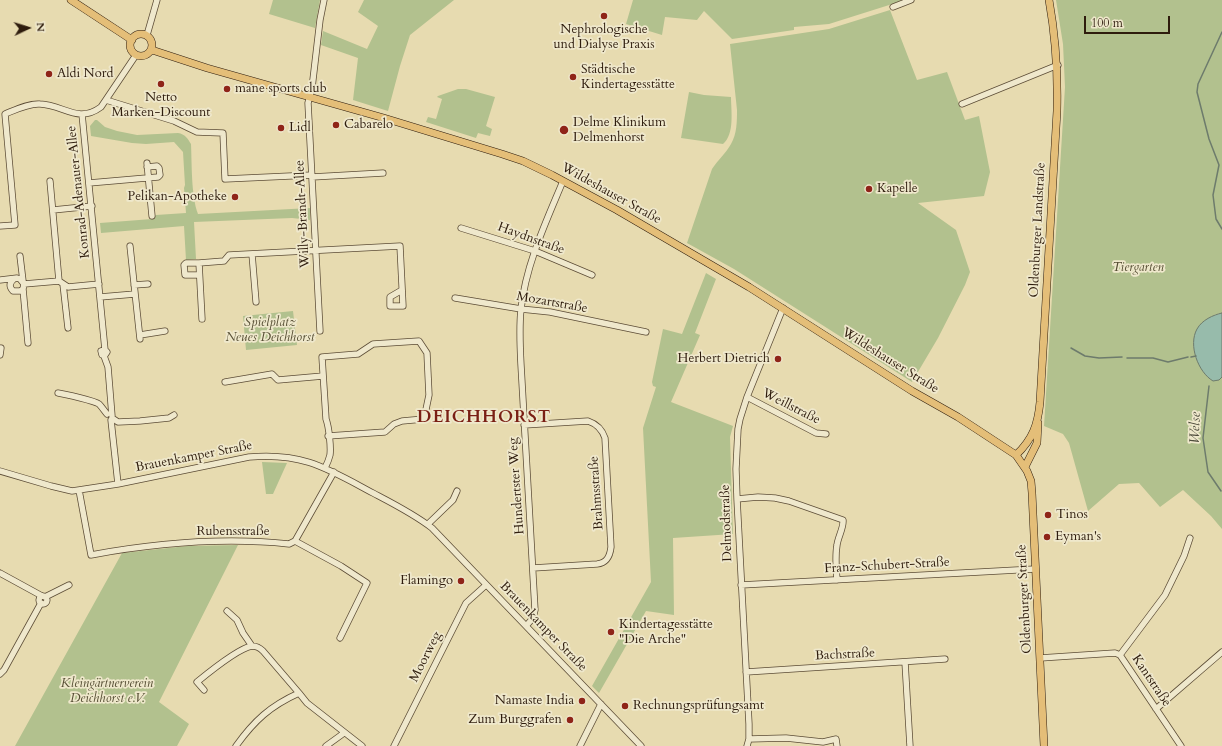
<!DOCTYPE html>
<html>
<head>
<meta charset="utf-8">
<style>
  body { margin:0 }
  #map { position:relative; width:1222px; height:746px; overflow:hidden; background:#e7dbb0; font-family:Cardo,serif }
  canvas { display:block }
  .north { position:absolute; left:8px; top:8px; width:40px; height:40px; -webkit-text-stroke:3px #efe8cc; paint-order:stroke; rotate:86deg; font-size:11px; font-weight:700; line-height:16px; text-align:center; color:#2e1c0d }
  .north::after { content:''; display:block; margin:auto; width:14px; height:18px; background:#2e1c0d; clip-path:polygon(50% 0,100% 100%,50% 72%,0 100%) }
  .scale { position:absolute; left:1084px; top:16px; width:86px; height:18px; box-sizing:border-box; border:2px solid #2e1c0d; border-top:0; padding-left:5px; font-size:12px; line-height:14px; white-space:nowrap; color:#2e1c0d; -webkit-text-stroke:3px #efe8cc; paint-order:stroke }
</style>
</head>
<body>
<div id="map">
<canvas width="1222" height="746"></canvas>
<div class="north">N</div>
<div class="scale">100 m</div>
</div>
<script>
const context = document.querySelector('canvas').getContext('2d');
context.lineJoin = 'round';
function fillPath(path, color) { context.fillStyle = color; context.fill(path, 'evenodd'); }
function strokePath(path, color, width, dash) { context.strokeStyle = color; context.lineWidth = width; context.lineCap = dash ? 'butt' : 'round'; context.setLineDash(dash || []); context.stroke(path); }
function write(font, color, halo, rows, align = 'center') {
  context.font = font + ' Cardo,serif'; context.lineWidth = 3.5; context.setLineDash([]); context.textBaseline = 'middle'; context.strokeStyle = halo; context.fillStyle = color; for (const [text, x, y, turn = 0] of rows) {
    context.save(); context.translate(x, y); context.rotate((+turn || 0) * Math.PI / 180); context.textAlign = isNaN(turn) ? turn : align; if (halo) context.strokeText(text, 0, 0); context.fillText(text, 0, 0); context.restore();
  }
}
const green = new Path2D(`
  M 273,0 L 320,0 L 315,28 L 269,14 Z
  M 364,0 L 454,0 L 410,35 L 400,66 L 388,111 L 353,100 L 358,58 L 321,45 L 323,31 L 367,49 L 378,26 L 358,12 Z
  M 633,0 L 905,0 L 829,24 L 794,27 L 794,30 L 732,39 L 704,11 L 697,20 L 665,17 L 662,35 L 626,24 Z
  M 1056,0 L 1222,0 L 1222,313 L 1214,315 L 1219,380 L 1222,377 L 1222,529 L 1211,516 L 1183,490 L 1160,507 L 1139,483 L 1119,484 L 1088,511 L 1069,443 L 1063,434 L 1044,426 L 1065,87 L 1063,44 Z
  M 890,10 L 917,80 L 947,72 L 965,120 L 979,116 L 990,172 L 984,196 L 918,203 L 956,230 L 970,272 L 965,285 L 938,338 L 912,382 L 734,269 L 687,243 L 712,169 C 718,160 726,153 731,144 C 737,134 737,121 737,110 L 730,44 L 829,29 Z
  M 458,89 L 466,89 L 495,97 L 486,126 L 492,129 L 490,136 L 478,133 L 476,138 L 426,122 L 428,117 L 436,119 L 442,99 L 437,97 L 438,96 Z
  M 689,92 L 704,95 L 731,97 C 731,110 735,134 723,144 L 681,138 Z
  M 95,120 L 97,120 L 105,127 L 117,131 L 137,135 L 178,133 C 185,134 188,139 191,144 C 192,165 191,195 198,214 L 310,208 L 310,220 L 292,218 L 194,222 L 196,259 L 186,260 L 184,226 L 101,233 L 100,223 L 152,219 L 156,215 L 186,213 L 184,188 L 185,185 L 183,152 L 174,142 L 146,144 L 132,143 L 91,136 L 90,126 Z
  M 706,273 L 716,279 L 695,333 L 700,335 L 671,402 L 733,426 L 730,437 L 733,534 L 673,538 L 674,615 L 646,611 L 599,693 L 592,686 L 651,582 L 643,428 L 656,387 L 653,386 L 652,382 L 663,329 L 682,334 Z
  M 293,311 L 297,345 L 246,350 L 243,316 Z
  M 262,462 L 287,463 L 273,494 L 266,494 Z
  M 238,545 L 159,702 L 189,724 L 177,746 L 15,746 L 122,553 L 187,546 Z`);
const water = new Path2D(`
  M 1222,313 L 1222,377 L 1219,380 L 1213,381 C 1198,372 1188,345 1197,329 C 1202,320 1213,315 1222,313 Z`);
const stream = new Path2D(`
  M 1222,32 L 1198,84 L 1197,92 L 1209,139 L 1219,165 L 1213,195 L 1216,219 L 1222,229
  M 1071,348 L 1085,356 L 1099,358 L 1122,357
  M 1191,357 L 1196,356
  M 1127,358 L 1153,358 L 1168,362 L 1188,357
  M 1209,386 L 1203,438 L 1208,472 L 1221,491`);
const minor = new Path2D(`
  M 893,7 L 911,0
  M 147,35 L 157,0
  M 106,100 L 174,121 L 197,132 L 223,133 L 225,179 L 312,175
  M 962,104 L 1058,65
  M 82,114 L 105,350 L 107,352 L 105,355 L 102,355 L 101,351 L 105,350
  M 147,163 L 152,216
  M 312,177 L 383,173
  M 50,181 L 59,281
  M 89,183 L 158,177 L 160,175 L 159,168 L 157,166 L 147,167
  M 53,210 L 92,206
  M 0,226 L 15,225 L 5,114 C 15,110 29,103 40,104 C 64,105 78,124 101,107 L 136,55
  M 461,228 L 535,251 L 592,275
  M 130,246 L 140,339
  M 252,254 L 256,302
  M 20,256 L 23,281
  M 199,263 L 186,263 L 184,265 L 185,275 L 199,275
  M 0,280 L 17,278 L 20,279 L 24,284 L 23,289 L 20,291 L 13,291 C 9,287 9,283 14,279
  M 24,284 L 59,281 L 68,287 L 99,284
  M 63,284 L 68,328
  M 134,285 L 148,284
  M 23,289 L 28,343
  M 100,297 L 135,294
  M 455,298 L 521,309 L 550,312 L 646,332
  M 202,319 L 199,263 L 224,261 L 229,255 L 400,246 L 403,306 L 390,306 L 390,297 L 402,290
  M 320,331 L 308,103 L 312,88 L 320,20 L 324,0
  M 140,335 L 165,331
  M 0,355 L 1,348
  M 104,356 L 108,367 L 112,416
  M 225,382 L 272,374 L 278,380 L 323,376
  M 58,393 C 65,394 95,401 99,404 C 102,407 105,412 107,414
  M 747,397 L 816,433 L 826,434
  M 112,418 L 118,422 L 140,421 L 169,418 L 174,415
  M 111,420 L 118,484
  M 524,425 L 588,421 C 597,424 602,429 605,438 L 611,547 C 610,556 607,563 597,564 L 533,568
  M 325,468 C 327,464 329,459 330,455 C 331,447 329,427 326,419 L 322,357 L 358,354 L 373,344 L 419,341 L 427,353 L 429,395 L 424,419 L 402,421 L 394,424 L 385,432 L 328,436
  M 0,471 L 51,486 L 72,491 L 118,484 L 249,457 C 303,452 328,469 373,493 C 394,504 414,514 432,528 L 641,746
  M 79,490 L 91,555 C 156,543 222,537 289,544 L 295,541 L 334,472
  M 737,499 L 758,497 L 775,498 L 789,501 L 843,520 C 844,527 838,537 837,545 C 835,556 836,568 837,580
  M 428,524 L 453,500 L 457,491
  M 295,541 L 341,566 L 367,583 L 340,638
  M 0,573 L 42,596
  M 741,585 L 1035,569
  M39 600a4 4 0 1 1 8 0a4 4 0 1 1-8 0Z
  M 45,597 L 69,585
  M 227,611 L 237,620 L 243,633 L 252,646
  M 526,626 L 533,618 L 535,610 L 521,365 C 520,346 519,328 521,309 C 526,264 546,222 563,181
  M 1120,655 L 1165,595 L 1184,556 L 1190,538
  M 1040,658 L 1115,653 L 1120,655 L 1181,746
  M 905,662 L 910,746
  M 746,672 L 945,659
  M 0,674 L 4,670 L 41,603
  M 204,690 L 197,682 C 208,673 239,648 252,646 C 257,646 260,648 263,651 L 299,693
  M 1156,709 L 1222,652
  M 749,739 L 786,738 L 823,742 L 836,739 L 837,746
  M 236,746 C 254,721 270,706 299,693 L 307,703 L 362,746
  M 326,746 L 344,733
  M 394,746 L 466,603 L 486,585
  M 580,746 L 601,704
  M 747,746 L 749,739 L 749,724 L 737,499 L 736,469 L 738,429 L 740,419 L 747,397 L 783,308`);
const major = new Path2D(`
  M 71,0 L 132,40
  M130 45a11 11 0 1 1 22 0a11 11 0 1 1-22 0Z
  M 152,50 L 207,68 L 384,118 L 502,154 L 523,161 L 552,175 L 617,210 L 749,287 L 912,391 L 958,417 L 1016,455 L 1027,471 L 1031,481 L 1032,493 L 1044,746
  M 1016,455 C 1033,439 1038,424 1040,402 L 1057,111 C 1058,71 1056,39 1049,0
  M 1025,467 L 1037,443 L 1038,423`);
const markers = [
  [604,16,4,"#8f2418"],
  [49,74,4,"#8f2418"],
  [573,77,4,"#8f2418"],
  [161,84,4,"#8f2418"],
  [227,89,4,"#8f2418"],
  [336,125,4,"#8f2418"],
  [281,128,4,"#8f2418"],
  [564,130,5,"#8f2418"],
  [869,189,4,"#8f2418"],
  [235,197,4,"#8f2418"],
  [778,359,4,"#8f2418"],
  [1048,515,4,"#8f2418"],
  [1047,537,4,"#8f2418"],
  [461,581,4,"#8f2418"],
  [611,632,4,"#8f2418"],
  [582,701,4,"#8f2418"],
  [625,706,4,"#8f2418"],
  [570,720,4,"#8f2418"]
];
const poiNames = [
  ["Nephrologische",604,30,"center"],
  ["und Dialyse Praxis",604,45,"center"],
  ["Städtische",581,70],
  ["Kindertagesstätte",581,85],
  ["Aldi Nord",57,74],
  ["mane sports club",235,89],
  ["Netto",161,98,"center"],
  ["Marken-Discount",161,113,"center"],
  ["Delme Klinikum",573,123],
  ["Delmenhorst",573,138],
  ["Cabarelo",344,125],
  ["Lidl",289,128],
  ["Kapelle",877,189],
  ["Pelikan-Apotheke",227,197,"right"],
  ["Herbert Dietrich",770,359,"right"],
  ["Tinos",1056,515],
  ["Eyman's",1055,537],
  ["Flamingo",453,581,"right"],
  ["Kindertagesstätte",619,625],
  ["\"Die Arche\"",619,640],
  ["Namaste India",574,701,"right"],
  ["Rechnungsprüfungsamt",633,706],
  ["Zum Burggrafen",562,720,"right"]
];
const streetNames = [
  ["Konrad-Adenauer-Allee",79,192,-96],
  ["Wildeshauser Straße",611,194,29],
  ["Willy-Brandt-Allee",303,214,-93],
  ["Oldenburger Landstraße",1038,230,-87],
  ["Haydnstraße",531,239,20],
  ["Mozartstraße",552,303,10],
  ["Wildeshauser Straße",890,361,32],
  ["Weillstraße",791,407,27],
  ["Brauenkamper Straße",194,457,-11],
  ["Hundertster Weg",517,486,-94],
  ["Brahmsstraße",597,493,-94],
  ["Delmodstraße",727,523,-92],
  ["Rubensstraße",233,532],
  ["Franz-Schubert-Straße",887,566,-3],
  ["Oldenburger Straße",1025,599,-93],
  ["Brauenkamper Straße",543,627,46],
  ["Bachstraße",845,655,-3],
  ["Moorweg",426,657,-63],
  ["Kantstraße",1151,681,56]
];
const parkNames = [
  ["Tiergarten",1138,268],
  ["Spielplatz",270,323],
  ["Neues Deichhorst",270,338],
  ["Kleingärtnerverein",107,684],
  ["Deichhorst e.V.",107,699]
];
const waterNames = [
  ["Welse",1196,428,-88]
];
const districtNames = [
  ["DEICHHORST",484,418]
];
fillPath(green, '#b2c18e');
fillPath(water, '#97bbab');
strokePath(water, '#6d7b6c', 1);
strokePath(stream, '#6d7b6c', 1.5);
strokePath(minor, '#5c4c36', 7);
strokePath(major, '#2e1c0d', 8);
strokePath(minor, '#efe8cc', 5.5);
strokePath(major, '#e4be78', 7);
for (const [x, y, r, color] of markers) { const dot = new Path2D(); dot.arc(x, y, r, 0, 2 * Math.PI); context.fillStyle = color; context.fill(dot); strokePath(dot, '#efe8cc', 1.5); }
write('13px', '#2e1c0d', '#efe8cc', poiNames, 'left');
write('13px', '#2e1c0d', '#efe8cc', streetNames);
write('italic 13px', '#564e34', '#efe8cc', parkNames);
write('italic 14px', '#4e4c3c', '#efe8cc', waterNames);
context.letterSpacing = '1px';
write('bold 17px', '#7a1f14', '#efe8cc', districtNames);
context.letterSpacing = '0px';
</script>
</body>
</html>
